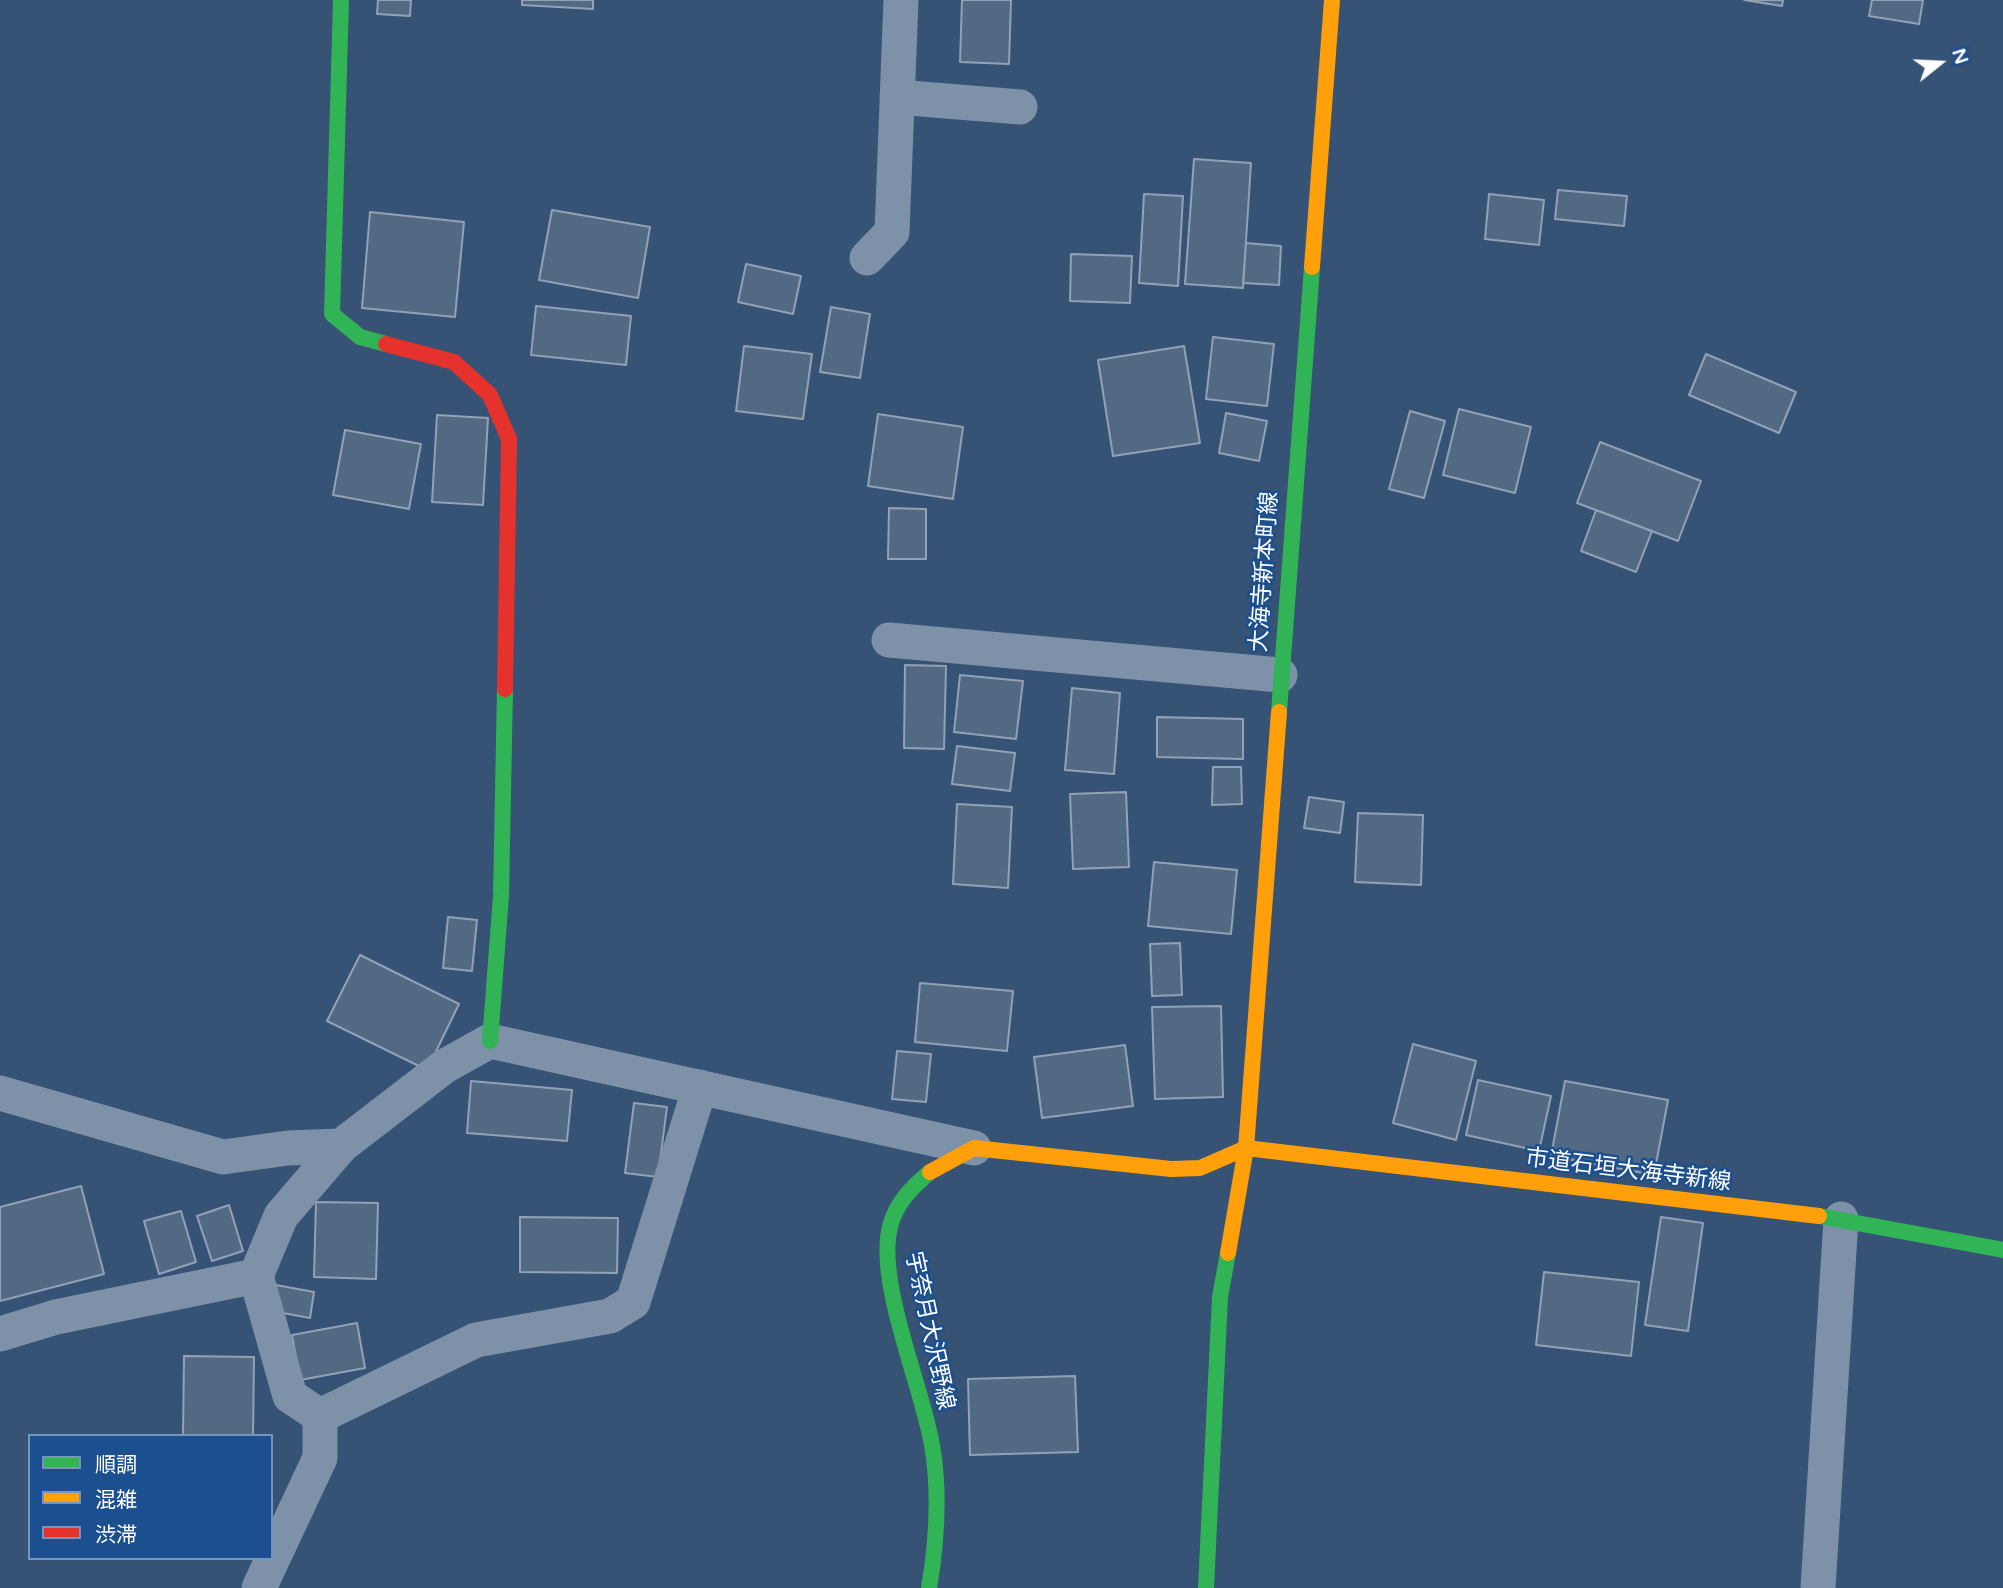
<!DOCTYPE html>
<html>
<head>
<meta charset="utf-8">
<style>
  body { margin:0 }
  #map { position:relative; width:2003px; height:1588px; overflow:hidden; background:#365274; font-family:"Varela Round","Noto Sans JP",sans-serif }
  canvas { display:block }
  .legend { position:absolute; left:28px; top:1434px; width:245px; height:126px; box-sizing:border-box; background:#1b4f8f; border:2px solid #7695bc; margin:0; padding:9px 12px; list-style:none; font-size:21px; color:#fff }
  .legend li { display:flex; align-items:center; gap:14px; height:35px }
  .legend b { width:35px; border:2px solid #7695bc }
  .north { position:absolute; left:1905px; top:28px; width:70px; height:70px; -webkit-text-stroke:5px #1b4f8f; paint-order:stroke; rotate:72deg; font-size:19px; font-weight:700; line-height:28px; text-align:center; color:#fff }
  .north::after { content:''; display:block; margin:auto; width:24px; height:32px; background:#fff; clip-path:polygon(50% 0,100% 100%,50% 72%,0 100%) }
</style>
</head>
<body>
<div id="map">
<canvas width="2003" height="1588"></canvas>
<ul class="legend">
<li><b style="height:9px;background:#30b455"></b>順調</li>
<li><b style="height:9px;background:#ff9f0a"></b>混雑</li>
<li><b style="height:9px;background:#e5322d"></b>渋滞</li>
</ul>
<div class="north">N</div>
</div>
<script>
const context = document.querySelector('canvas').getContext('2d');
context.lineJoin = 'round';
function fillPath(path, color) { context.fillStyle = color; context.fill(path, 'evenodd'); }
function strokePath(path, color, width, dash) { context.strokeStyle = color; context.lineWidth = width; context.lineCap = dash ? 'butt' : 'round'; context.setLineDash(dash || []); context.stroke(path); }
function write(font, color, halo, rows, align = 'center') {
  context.font = font + ' "Varela Round","Noto Sans JP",sans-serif'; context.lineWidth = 5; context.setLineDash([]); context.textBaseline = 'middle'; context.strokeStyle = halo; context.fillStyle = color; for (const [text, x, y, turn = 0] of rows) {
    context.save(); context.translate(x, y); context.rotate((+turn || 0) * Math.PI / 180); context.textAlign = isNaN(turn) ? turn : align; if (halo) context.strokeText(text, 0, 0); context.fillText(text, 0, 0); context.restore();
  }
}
const building = new Path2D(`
  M 378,0 L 411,0 L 410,16 L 377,14 Z
  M 522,0 L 593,0 L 593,9 L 522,5 Z
  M 962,0 L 1011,0 L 1009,64 L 960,62 Z
  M 1744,0 L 1783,0 L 1782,6 Z
  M 1872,0 L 1923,0 L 1919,24 L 1869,16 Z
  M 1194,159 L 1251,163 L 1243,288 L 1185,284 Z
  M 1558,190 L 1627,196 L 1624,226 L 1555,219 Z
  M 1144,194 L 1183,196 L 1178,286 L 1139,283 Z
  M 1489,194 L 1544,200 L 1539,245 L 1485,239 Z
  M 552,210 L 650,227 L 638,298 L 539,280 Z
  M 370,212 L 464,222 L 455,317 L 362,308 Z
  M 1246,243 L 1281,246 L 1279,285 L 1243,283 Z
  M 1071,254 L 1132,256 L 1130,303 L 1070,301 Z
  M 746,264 L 801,276 L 793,314 L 738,302 Z
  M 536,306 L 631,316 L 626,365 L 531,355 Z
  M 831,307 L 870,314 L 860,378 L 820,372 Z
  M 1213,337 L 1274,344 L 1267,406 L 1206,399 Z
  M 744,346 L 812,354 L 803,419 L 736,411 Z
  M 1184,346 L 1200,443 L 1113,456 L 1098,360 Z
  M 1706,354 L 1796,392 L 1779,433 L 1689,395 Z
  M 1459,409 L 1531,427 L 1515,493 L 1443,475 Z
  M 1410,411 L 1445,421 L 1424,498 L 1389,489 Z
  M 1226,413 L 1267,421 L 1259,461 L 1219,453 Z
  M 878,414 L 963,427 L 953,499 L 868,486 Z
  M 437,415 L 488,418 L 483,505 L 432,502 Z
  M 345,430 L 421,444 L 409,509 L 333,495 Z
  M 1600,442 L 1701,481 L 1678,541 L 1577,503 Z
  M 889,508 L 926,509 L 926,559 L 888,559 Z
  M 1596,510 L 1652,531 L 1636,572 L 1581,551 Z
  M 905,665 L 946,666 L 944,749 L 904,748 Z
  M 960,675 L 1023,681 L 1016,739 L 954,732 Z
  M 1072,688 L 1120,693 L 1114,774 L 1065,770 Z
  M 1157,717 L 1243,719 L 1243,759 L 1157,757 Z
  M 957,746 L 1015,753 L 1010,791 L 952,784 Z
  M 1213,767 L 1241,767 L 1242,804 L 1212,805 Z
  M 1126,792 L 1129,867 L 1073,869 L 1070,794 Z
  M 1309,797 L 1344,802 L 1340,833 L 1304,828 Z
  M 957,804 L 1012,807 L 1008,888 L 953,884 Z
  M 1358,813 L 1423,815 L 1421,885 L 1355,882 Z
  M 1154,862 L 1237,870 L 1231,934 L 1148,926 Z
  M 448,917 L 477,920 L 472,971 L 443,968 Z
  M 1180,943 L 1182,995 L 1152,996 L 1150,944 Z
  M 360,955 L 459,1004 L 427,1070 L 327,1021 Z
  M 920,983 L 1013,991 L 1007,1051 L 915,1042 Z
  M 1221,1006 L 1223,1097 L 1155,1099 L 1152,1007 Z
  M 1413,1044 L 1476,1061 L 1456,1140 L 1393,1123 Z
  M 1125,1045 L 1133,1106 L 1042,1118 L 1034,1057 Z
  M 897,1051 L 931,1054 L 926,1102 L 892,1099 Z
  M 1478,1080 L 1551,1096 L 1539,1151 L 1466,1135 Z
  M 471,1081 L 572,1090 L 567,1141 L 467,1133 Z
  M 1565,1081 L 1668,1100 L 1654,1175 L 1551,1156 Z
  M 634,1103 L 667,1107 L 658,1177 L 625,1173 Z
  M 81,1186 L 104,1274 L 0,1301 L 0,1207 Z
  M 316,1202 L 378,1203 L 376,1279 L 314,1277 Z
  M 229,1205 L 243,1251 L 212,1261 L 197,1216 Z
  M 181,1211 L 196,1262 L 159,1274 L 144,1221 Z
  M 520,1217 L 618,1218 L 617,1273 L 520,1272 Z
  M 1661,1217 L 1703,1223 L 1688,1331 L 1645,1325 Z
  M 1544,1272 L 1639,1282 L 1631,1356 L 1536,1345 Z
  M 276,1285 L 314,1292 L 310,1318 L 272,1311 Z
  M 357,1323 L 365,1368 L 300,1380 L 292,1335 Z
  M 184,1356 L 254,1357 L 253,1436 L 183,1436 Z
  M 1075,1376 L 1078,1452 L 970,1455 L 968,1379 Z`);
const street = new Path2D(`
  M 897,97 L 1020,107
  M 867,258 L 892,232 L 901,0
  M 889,640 L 1280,675
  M 0,1093 L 223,1157 L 288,1148 L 341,1146
  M 256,1276 L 290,1396 L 320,1416 L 476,1340 L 610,1316 L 633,1302 L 700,1087
  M 0,1334 L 56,1317 L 256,1276 L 281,1216 L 341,1146 L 445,1066 L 490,1041 L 974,1148
  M 259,1588 L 320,1458 L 320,1416
  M 1818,1588 L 1841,1219`);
const fast = new Path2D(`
  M 341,0 L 332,314 L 360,337 L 386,344
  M 1279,712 L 1312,267
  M 490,1041 L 501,896 L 505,689
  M 1819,1216 L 2003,1250
  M 929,1588 C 937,1541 940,1492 932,1445 C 922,1386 876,1282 890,1227 C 895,1204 912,1187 930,1172
  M 1206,1588 L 1220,1297 L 1228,1253`);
const slow = new Path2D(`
  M 1312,267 L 1332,0
  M 1246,1148 L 1819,1216
  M 930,1172 L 974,1148 L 1171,1169 L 1200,1168 L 1246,1148
  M 1228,1253 L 1246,1148 L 1279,712`);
const jam = new Path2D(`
  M 386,344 L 454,362 L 490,395 L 509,439 L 505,689`);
const streetNames = [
  ["大海寺新本町線",1265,572,-86],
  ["市道石垣大海寺新線",1628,1171,7],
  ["宇奈月大沢野線",929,1331,78]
];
fillPath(building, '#526984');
strokePath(building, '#92a2b6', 2);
strokePath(street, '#7d92a8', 35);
strokePath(fast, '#30b455', 16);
strokePath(slow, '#ff9f0a', 16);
strokePath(jam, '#e5322d', 16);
write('23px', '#fff', '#1b4f8f', streetNames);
</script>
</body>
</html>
